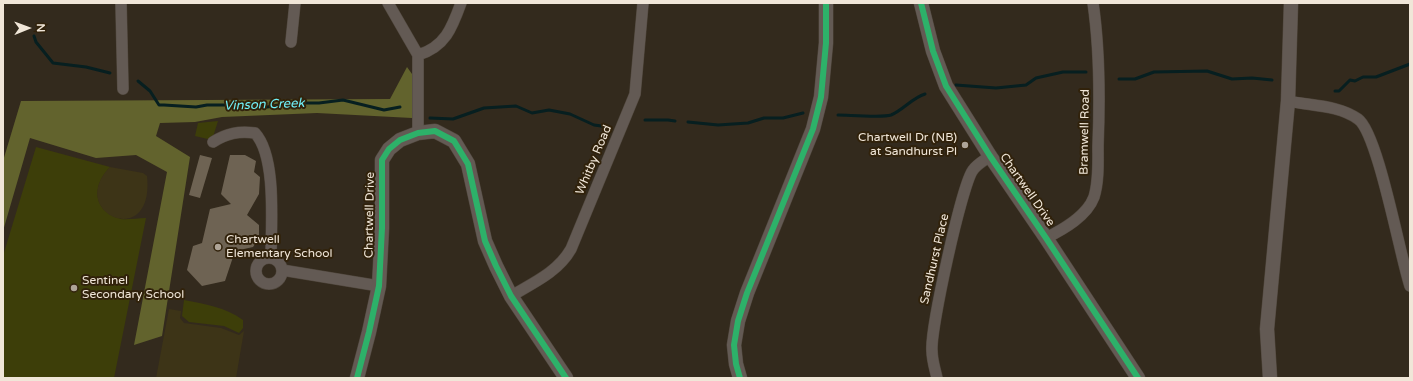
<!DOCTYPE html>
<html>
<head>
<meta charset="utf-8">
<style>
  body { margin:0 }
  #map { position:relative; width:1413px; height:381px; overflow:hidden; background:#332a1d; font-family:"Varela Round",sans-serif }
  canvas { display:block }
  .frame { position:absolute; inset:0; border:4px solid #f0e6d8; pointer-events:none }
  .north { position:absolute; left:8px; top:8px; width:40px; height:40px; -webkit-text-stroke:3px #31220b; paint-order:stroke; rotate:89deg; font-size:11px; font-weight:700; line-height:16px; text-align:center; color:#f0e6d8 }
  .north::after { content:''; display:block; margin:auto; width:14px; height:18px; background:#f0e6d8; clip-path:polygon(50% 0,100% 100%,50% 72%,0 100%) }
</style>
</head>
<body>
<div id="map">
<canvas width="1413" height="381"></canvas>
<div class="frame"></div>
<div class="north">N</div>
</div>
<script>
const c = document.querySelector('canvas').getContext('2d');
c.lineJoin = 'round';
function paint(path, color) {
  c.fillStyle = color;
  c.fill(path, 'evenodd');
}
function stroke(path, color, width, dash) {
  c.strokeStyle = color;
  c.lineWidth = width;
  c.lineCap = dash ? 'butt' : 'round';
  c.setLineDash(dash || []);
  c.stroke(path);
}
function drawText(font, color, halo, rows, align = 'center') {
  c.font = font + ' "Varela Round",sans-serif';
  c.lineWidth = 4;
  c.setLineDash([]);
  c.textBaseline = 'middle';
  c.strokeStyle = halo;
  c.fillStyle = color;
  for (const [text, x, y, turn = 0] of rows) {
    c.save();
    c.translate(x, y);
    c.rotate((+turn || 0) * Math.PI / 180);
    c.textAlign = isNaN(turn) ? turn : align;
    if (halo) c.strokeText(text, 0, 0);
    c.fillText(text, 0, 0);
    c.restore();
  }
}
const green = new Path2D(`
  M218 121 212 140 195 136 198 123Z
  M36 147 110 167C91 187 93 211 121 219 128 220 138 218 146 218L114 378H3V256Z
  M184 300C205 304 225 307 243 320V328L239 333 224 326 189 322 182 316Z`);
const forest = new Path2D(`
  M407 67 412 74V118L317 113 222 117 195 122 160 123 156 136 190 157 162 336 134 345 167 172 136 155 96 158 30 138 3 231V161L21 101 390 99Z`);
const sand = new Path2D(`
  M110 167 143 173 147 176C155 252 65 213 110 167Z
  M169 309 181 311 180 318 184 323 221 328 239 335 244 331 236 378H156Z`);
const stream = new Path2D(`
  M34 36 36 42 53 63 86 67 110 73
  M1119 79H1135L1154 72 1207 71 1232 79 1252 78 1272 80
  M138 81 150 91 159 105H164L196 107 207 105H234L267 107 291 103H319L343 100 384 110 400 107
  M956 85 996 88 1026 85 1036 78 1063 72H1086
  M1335 91H1339L1350 80 1355 81 1363 77H1376L1410 64
  M838 115C848 115 883 118 891 115 903 110 912 98 925 94
  M430 118 453 119 484 108 516 106 532 113 549 110 570 114 594 125 609 127
  M645 120H668L675 121
  M688 122 718 125 748 123 764 118H783L803 113`);
const building = new Path2D(`
  M200 155 212 158 200 198 189 195Z
  M230 155H245L256 161 254 172 260 177 259 194 247 215 259 225V238L253 247 235 251 225 281 202 286 187 270 193 246 202 243 210 209 231 204 221 194Z`);
const minor = new Path2D(`
  M121 3 123 89
  M388 3 418 55
  M291 42 295 3
  M418 55V133
  M418 55C445 47 452 28 461 3
  M1288 101C1312 106 1338 105 1358 119 1378 133 1400 256 1410 286
  M213 142C227 133 239 131 255 133 277 157 271 226 271 258
  M1046 238C1064 229 1087 216 1094 197 1099 181 1098 162 1098 146 1100 97 1100 51 1093 3
  M256 271a13 13 0 1 1 26 0a13 13 0 1 1-26 0Z
  M282 270 379 286
  M511 296C533 283 558 272 571 249L635 94 643 3
  M937 378C935 369 932 360 932 351 930 330 962 184 973 170 977 164 985 160 990 156`);
const tertiary = new Path2D(`
  M921 3 933 51 946 86 990 156 1046 238 1138 378
  M357 378 369 332 379 286 382 228V160L389 149 400 140 418 133 435 131 454 141 468 164 485 241 496 266 511 296 566 378
  M740 378 736 364 734 345 738 321 747 293 813 129 821 97 826 43V3
  M1270 378 1267 329 1288 101 1291 3`);
const cycleway = new Path2D(`
  M921 3 933 51 946 86 990 156 1046 238 1138 378
  M357 378 369 332 379 286 382 228V160L389 149 400 140 418 133 435 131 454 141 468 164 485 241 496 266 511 296 566 378
  M740 378 736 364 734 345 738 321 747 293 813 129 821 97 826 43V3`);
const markers = [
  [965,145,4,"#aea497"],
  [218,247,4,"#aea497"],
  [74,288,4,"#aea497"]
];
const streetNames = [
  ["Bramwell Road",1085,132,-89],
  ["Whitby Road",594,160,-67],
  ["Chartwell Drive",1027,190,55],
  ["Chartwell Drive",370,215,-89],
  ["Sandhurst Place",935,259,-77]
];
const poiNames = [
  ["Chartwell Dr (NB)",957,138,"right"],
  ["at Sandhurst Pl",957,152,"right"],
  ["Chartwell",226,240],
  ["Elementary School",226,254],
  ["Sentinel",82,281],
  ["Secondary School",82,295]
];
const waterNames = [
  ["Vinson Creek",264,105,-2]
];
paint(green, '#3d3e09');
paint(forest, '#62632d');
paint(sand, '#3d3417');
stroke(stream, '#071f20', 3);
paint(building, '#6e6353');
stroke(minor, '#50473d', 12);
stroke(tertiary, '#50473d', 15);
stroke(minor, '#635a54', 11);
stroke(tertiary, '#635a54', 14);
stroke(cycleway, '#2db169', 6);
for (const [x, y, r, color] of markers) {
  const dot = new Path2D();
  dot.arc(x, y, r, 0, 2 * Math.PI);
  c.fillStyle = color;
  c.fill(dot);
  stroke(dot, '#31220b', 1.5);
}
drawText('12px', '#f0e6d8', '#31220b', streetNames);
drawText('12px', '#f0e6d8', '#31220b', poiNames, 'left');
drawText('italic 13px', '#70f0f8', '#31220b', waterNames);
</script>
</body>
</html>
